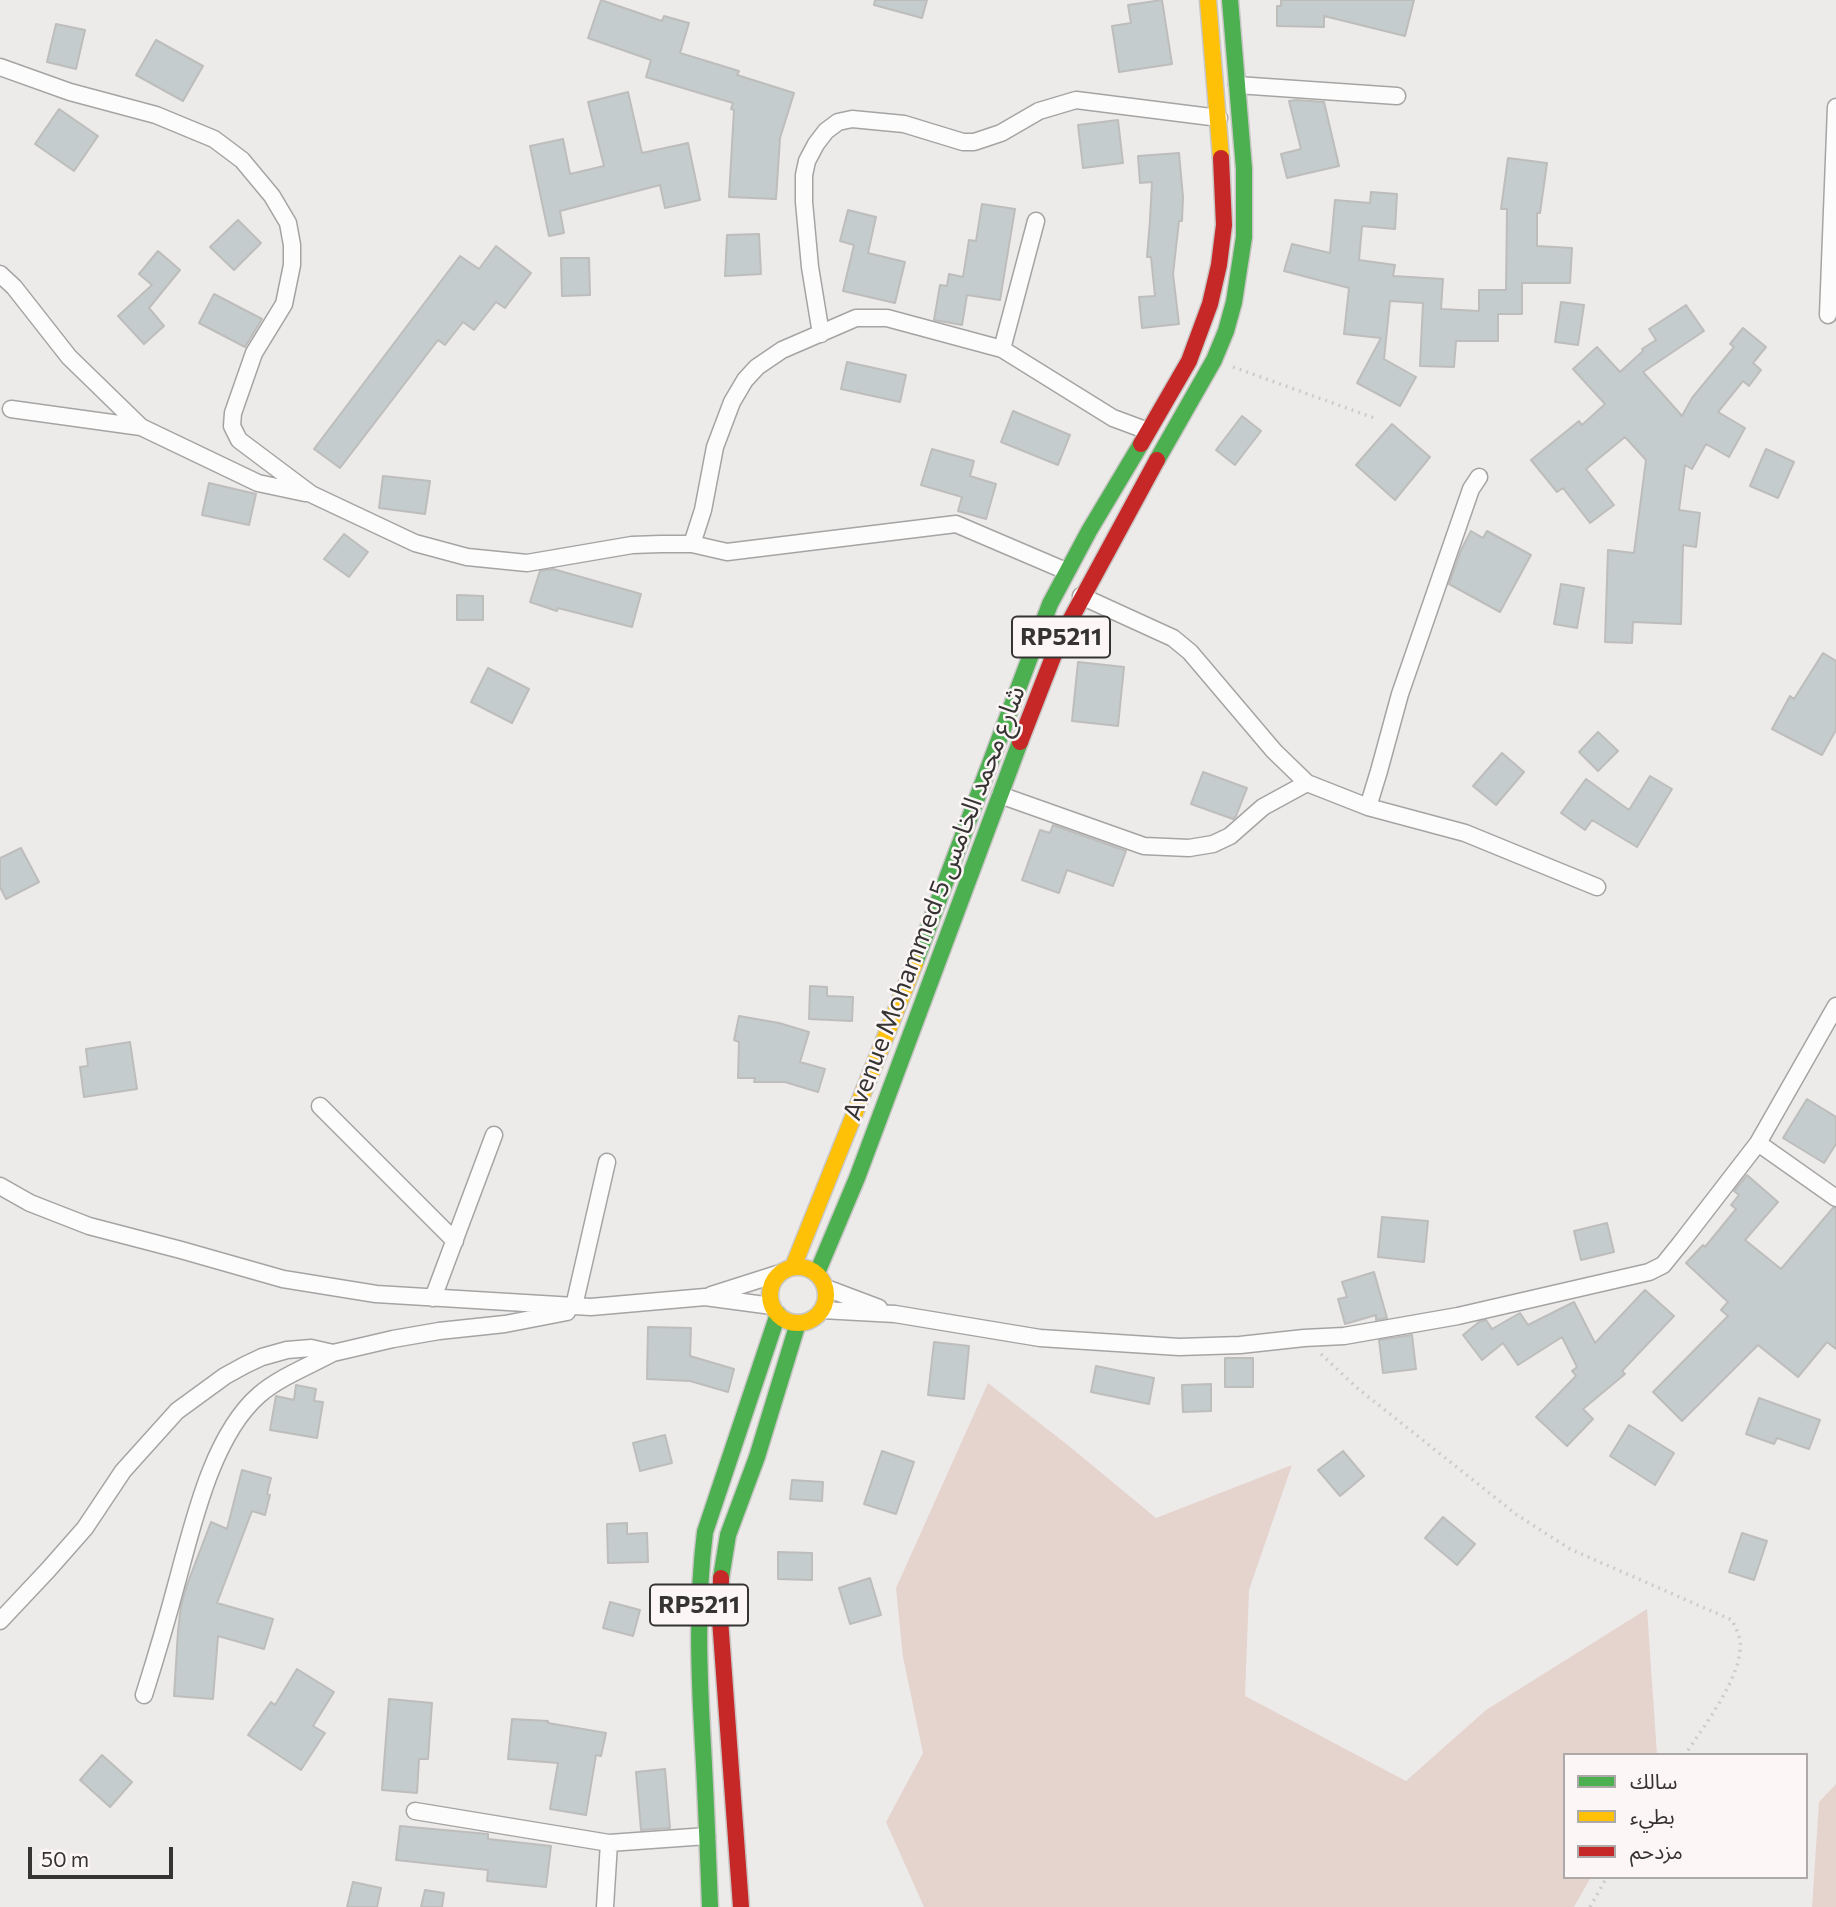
<!DOCTYPE html>
<html>
<head>
<meta charset="utf-8">
<style>
  body { margin:0 }
  #map { position:relative; width:1836px; height:1907px; overflow:hidden; background:#edebe9; font-family:Commissioner,"Noto Sans Arabic",sans-serif }
  canvas { display:block }
  .legend { position:absolute; left:1563px; top:1753px; width:245px; height:126px; box-sizing:border-box; background:#fcf7f6; border:2px solid #ada9a8; margin:0; padding:9px 12px; list-style:none; font-size:21px; color:#363433 }
  .legend li { display:flex; align-items:center; gap:14px; height:35px }
  .legend b { width:35px; border:2px solid #ada9a8 }
  .scale { position:absolute; left:28px; top:1847px; width:145px; height:32px; box-sizing:border-box; border:4px solid #363433; border-top:0; padding-left:9px; font-size:21px; line-height:24px; white-space:nowrap; color:#363433; -webkit-text-stroke:5px #fcf7f6; paint-order:stroke }
</style>
</head>
<body>
<div id="map">
<canvas width="1836" height="1907"></canvas>
<ul class="legend">
<li><b style="height:9px;background:#4caf50"></b>سالك</li>
<li><b style="height:9px;background:#ffc107"></b>بطيء</li>
<li><b style="height:9px;background:#c62828"></b>مزدحم</li>
</ul>
<div class="scale">50 m</div>
</div>
<script>
const c = document.querySelector('canvas').getContext('2d');
c.lineJoin = 'round';
function paint(path, color) {
  c.fillStyle = color;
  c.fill(path, 'evenodd');
}
function stroke(path, color, width, dash) {
  c.strokeStyle = color;
  c.lineWidth = width;
  c.lineCap = dash ? 'butt' : 'round';
  c.setLineDash(dash || []);
  c.stroke(path);
}
function drawText(font, color, halo, rows, align = 'center') {
  c.font = font + ' Commissioner,"Noto Sans Arabic",sans-serif';
  c.lineWidth = 5;
  c.setLineDash([]);
  c.textBaseline = 'middle';
  c.strokeStyle = halo;
  c.fillStyle = color;
  for (const [text, x, y, turn = 0] of rows) {
    c.save();
    c.translate(x, y);
    c.rotate((+turn || 0) * Math.PI / 180);
    c.textAlign = isNaN(turn) ? turn : align;
    if (halo) c.strokeText(text, 0, 0);
    c.fillText(text, 0, 0);
    c.restore();
  }
}
const green = new Path2D(`
  M988 1383 1069 1446 1156 1518 1292 1465 1249 1590 1245 1696 1406 1781 1486 1710 1647 1609 1657 1755H1565V1877H1591L1574 1907H924L886 1822 923 1753 903 1657 896 1588Z
  M1836 1784V1907H1812L1819 1802Z`);
const building = new Path2D(`
  M601 0 662 21 664 16 689 23 680 53 739 71 737 75 794 93 780 138 776 199 729 197 734 110 731 109 733 103 646 77 651 60 588 38Z
  M875 0H927L922 18 874 5Z
  M1162 0 1172 64 1119 72 1112 26 1131 23 1128 5Z
  M1281 0H1414L1405 36 1324 16V27L1277 26V6H1281Z
  M56 24 85 30 76 69 47 62Z
  M156 40 203 66 183 101 136 75Z
  M628 92 642 153 688 143 700 200 665 208 660 185 560 211 564 233 549 236 530 146 563 139 570 174 604 166 588 102Z
  M1296 100 1324 102 1339 166 1287 178 1281 154 1301 149 1289 101Z
  M59 109 98 136 74 171 35 144Z
  M1118 120 1123 163 1083 168 1078 125Z
  M1179 153 1183 197 1182 221H1179L1173 274 1179 324 1142 328 1139 297 1155 296 1151 257H1147L1150 220 1152 182 1140 183 1138 156Z
  M1508 158 1547 163 1540 213H1537V246L1572 248 1570 283H1522V314H1498V341H1456L1454 367 1420 366 1423 303 1390 301 1384 359 1416 377 1400 406 1357 383 1381 338 1344 334 1349 288 1284 271 1292 244 1330 253 1335 200 1370 203 1371 192 1397 194 1395 229 1362 226 1359 260 1395 265 1393 276 1443 279 1441 309 1479 311V290H1506L1507 209H1501Z
  M982 204 1015 209 1000 300 967 295 962 325 934 320 940 285 947 286 949 274 963 277 969 240 976 241Z
  M848 210 876 217 868 253 905 262 895 303 843 291 854 245 840 241Z
  M238 220 261 243 234 270 210 247Z
  M759 234 761 274 725 276 727 235Z
  M496 246 531 273 505 308 496 302 474 330 463 322 445 345 438 340 340 468 314 449 460 256 479 269Z
  M158 251 180 270 149 308 164 326 144 344 118 316 152 285 139 274Z
  M561 258H589L590 295 562 296Z
  M214 294 262 319 245 347 199 323Z
  M1561 302 1584 305 1578 345 1555 342Z
  M1686 305 1704 331 1643 372 1682 416 1692 398 1734 347 1730 344 1743 328 1766 347 1753 363 1761 370 1749 386 1743 381 1718 412 1745 428 1729 457 1706 444 1692 469 1685 465 1679 510 1700 513 1696 547 1683 545 1681 624 1633 622 1632 643 1605 642 1608 550 1634 553 1646 460 1625 437 1586 469 1614 505 1590 523 1563 488 1557 492 1531 460 1579 421 1582 425 1605 404 1573 369 1597 347 1620 372 1643 351 1642 349 1656 340 1649 329Z
  M847 362 906 375 900 402 841 389Z
  M1013 411 1070 435 1058 465 1001 442Z
  M1242 416 1261 431 1235 465 1216 450Z
  M1392 424 1430 457 1395 500 1356 465Z
  M932 449 974 461 970 476 996 484 986 519 958 511 962 497 921 485Z
  M1766 449 1794 462 1778 498 1750 486Z
  M383 476 430 481 425 514 379 508Z
  M209 483 256 494 249 525 202 515Z
  M1471 531 1483 538 1487 531 1531 555 1500 612 1449 584 1461 550Z
  M344 534 368 552 349 577 324 559Z
  M553 569 641 594 632 627 558 608 557 611 530 602 540 571Z
  M1561 584 1584 588 1577 628 1554 624Z
  M457 595 483 596V620H457Z
  M1823 653 1836 661V730L1822 755 1772 729 1790 696 1794 699Z
  M1078 662 1124 667 1118 726 1072 721Z
  M488 668 529 689 512 723 471 702Z
  M1598 732 1618 751 1598 771 1579 752Z
  M1502 753 1524 772 1496 805 1473 786Z
  M1203 772 1247 788 1236 816 1233 819 1191 804Z
  M1650 776 1672 789 1637 847 1592 820 1585 830 1561 813 1586 779 1629 810Z
  M1053 825 1126 851 1113 886 1067 870 1059 893 1022 880 1040 830 1050 833Z
  M21 848 39 882 6 899 0 887V858Z
  M810 986 827 987V996L853 997 852 1021 809 1019Z
  M739 1016 779 1023 809 1032 800 1062 825 1069 818 1092 785 1082H754L755 1078H738L739 1042 734 1040Z
  M130 1042 137 1089 84 1097 80 1067 88 1066 86 1049Z
  M1807 1099 1836 1117V1144L1824 1163 1783 1138Z
  M1747 1175 1778 1202 1745 1240 1781 1269 1833 1208H1836V1349L1827 1342 1798 1377 1758 1345 1682 1421 1653 1392 1728 1316 1721 1310 1728 1302 1686 1263 1703 1245 1705 1247 1736 1209 1731 1205 1739 1195 1734 1191Z
  M1382 1217 1428 1221 1424 1262 1378 1257Z
  M1607 1223 1614 1252 1581 1260 1574 1231Z
  M1374 1272 1387 1318 1376 1320V1315L1345 1324 1338 1299 1347 1297 1342 1282Z
  M1645 1290 1674 1316 1622 1371 1625 1374 1583 1409 1593 1419 1567 1446 1536 1417 1576 1376 1572 1371 1577 1367 1562 1337 1518 1365 1503 1343 1482 1360 1463 1335 1479 1322 1486 1320 1492 1329 1520 1313 1528 1325 1574 1302 1595 1343Z
  M648 1327 691 1328 690 1356 734 1369 728 1392 690 1381 647 1379Z
  M1412 1335 1416 1369 1383 1373 1379 1340Z
  M934 1342 969 1346 964 1399 928 1395Z
  M1225 1358H1253V1387H1225Z
  M1096 1366 1154 1378 1149 1404 1091 1392Z
  M1211 1384V1411L1183 1412 1182 1385Z
  M296 1385 316 1389 314 1401 323 1402 317 1438 270 1430 276 1396 294 1400Z
  M1759 1398 1820 1420 1809 1449 1777 1438 1774 1444 1746 1434Z
  M1629 1425 1674 1453 1655 1485 1610 1456Z
  M665 1435 672 1463 640 1471 633 1443Z
  M882 1451 914 1462 896 1514 864 1504Z
  M1343 1451 1364 1476 1340 1496 1318 1470Z
  M242 1470 271 1478 267 1494 270 1495 265 1515 252 1511 217 1603 273 1619 264 1649 218 1636 213 1699 174 1696 178 1631 181 1606 187 1585 211 1522 227 1529Z
  M792 1480 823 1482 822 1501 790 1499Z
  M1443 1517 1475 1544 1457 1565 1425 1538Z
  M627 1523V1534L647 1533 648 1562 608 1563 607 1524Z
  M1742 1533 1767 1541 1754 1580 1729 1572Z
  M778 1552 812 1553V1580L778 1579Z
  M870 1578 881 1615 850 1624 839 1588Z
  M610 1602 640 1610 633 1636 603 1628Z
  M297 1669 334 1692 313 1726 325 1733 301 1770 248 1735 271 1702 275 1705Z
  M389 1699 432 1703 428 1759H419L417 1793 382 1790Z
  M512 1719 548 1721V1723L606 1733 601 1756 596 1755 586 1815 550 1809 558 1763 508 1759Z
  M102 1755 132 1782 110 1807 80 1780Z
  M665 1769 670 1828 641 1830 636 1772Z
  M400 1826 488 1834V1839L551 1846 546 1887 487 1881 488 1870 396 1860Z
  M353 1882 381 1888 377 1907H347Z
  M425 1890 444 1893 442 1907H421Z`);
const path = new Path2D(`
  M1233 367 1377 419
  M1321 1354 1356 1387 1517 1515 1570 1549 1732 1620C1735 1627 1739 1633 1740 1641 1744 1675 1703 1727 1685 1755
  M1590 1907 1607 1877`);
const street = new Path2D(`
  M0 67 70 92 156 115 214 139 242 160 272 196 288 223 292 245V265L284 304 254 353 233 413 232 426 239 440 311 494 415 543 467 557 527 563 632 545 661 544H692L727 552 956 524 1066 571
  M1237 85 1397 96
  M1036 221 1002 349 1113 418 1148 431
  M0 274 14 287 69 357 141 427
  M1828 315 1836 107
  M821 334 810 267 804 202V175L807 161 816 144 826 131 838 122 852 119 904 124 963 142H974L1001 133 1039 111 1076 100 1219 118
  M11 409 141 427 258 483 305 493
  M692 544 703 510 715 447 732 402 745 380 757 367 782 350 856 318H887L1002 349
  M1081 596 1173 638 1190 652 1274 751 1307 783 1368 807 1379 771 1400 694 1471 489 1479 477
  M1000 795 1144 846 1189 848 1213 844 1230 836 1263 807 1307 783
  M1368 807 1465 833 1597 887
  M320 1106 455 1241
  M1758 1143 1836 1198
  M0 1186 30 1203 89 1226 181 1250 283 1279 376 1294 591 1307 705 1297 772 1306
  M826 1288 879 1308
  M711 1295 780 1273
  M433 1298 494 1135
  M574 1306 607 1162
  M822 1310 895 1314 1040 1338 1179 1347 1240 1345 1304 1338 1344 1336 1458 1316 1649 1272 1663 1265 1680 1244 1758 1143 1836 1006
  M0 1621 48 1570 85 1528 123 1471 177 1411 225 1376 245 1365 262 1357 287 1350 311 1348 333 1353 393 1339 439 1331 505 1324 567 1312
  M144 1695C156 1657 167 1620 177 1582 193 1524 212 1436 259 1395 280 1377 309 1366 333 1353
  M415 1811 609 1843 707 1836
  M605 1907 609 1843`);
const fast = new Path2D(`
  M1157 460 1214 360 1226 331 1234 302 1244 237V169L1230 0
  M915 963 1050 604 1089 531 1141 444
  M817 1273 857 1178 1020 742
  M721 1578 728 1535 757 1457 798 1323
  M710 1907C708 1853 706 1800 703 1746 699 1675 696 1603 705 1532L778 1314`);
const slow = new Path2D(`
  M1208 0 1221 158
  M793 1267 915 963
  M770 1295a28 28 0 1 1 56 0a28 28 0 1 1-56 0Z`);
const jam = new Path2D(`
  M1141 444 1189 361 1210 304 1219 265 1224 225 1221 158
  M1020 742 1060 639 1157 460
  M721 1578 720 1619 741 1907`);
const shields = [
  [1061,637,98],
  [699,1605,98]
];
const shieldNames = [
  ["RP5211",1061,637],
  ["RP5211",699,1605]
];
const streetNames = [
  ["Avenue Mohammed 5 شارع محمد الخامس",934,903,-69]
];
paint(green, '#e5d3ce');
paint(building, '#c5cccd');
stroke(building, '#bdbdbc', 2);
stroke(street, '#a6a4a3', 19);
stroke(fast, '#c9c7c6', 19);
stroke(slow, '#c9c7c6', 19);
stroke(jam, '#c9c7c6', 19);
stroke(path, '#cdcccc', 3.5, [2, 5]);
stroke(street, '#fcfcfc', 16);
stroke(fast, '#4caf50', 16);
stroke(slow, '#ffc107', 16);
stroke(jam, '#c62828', 16);
for (const [x, y, w] of shields) {
  const box = new Path2D();
  box.roundRect(x - w / 2, y - 20.5, w, 41, 5);
  c.fillStyle = '#fcf7f6';
  c.fill(box);
  stroke(box, '#363433', 2);
}
drawText('bold 24px', '#363433', null, shieldNames);
drawText('26px', '#363433', '#fcf7f6', streetNames);
</script>
</body>
</html>
